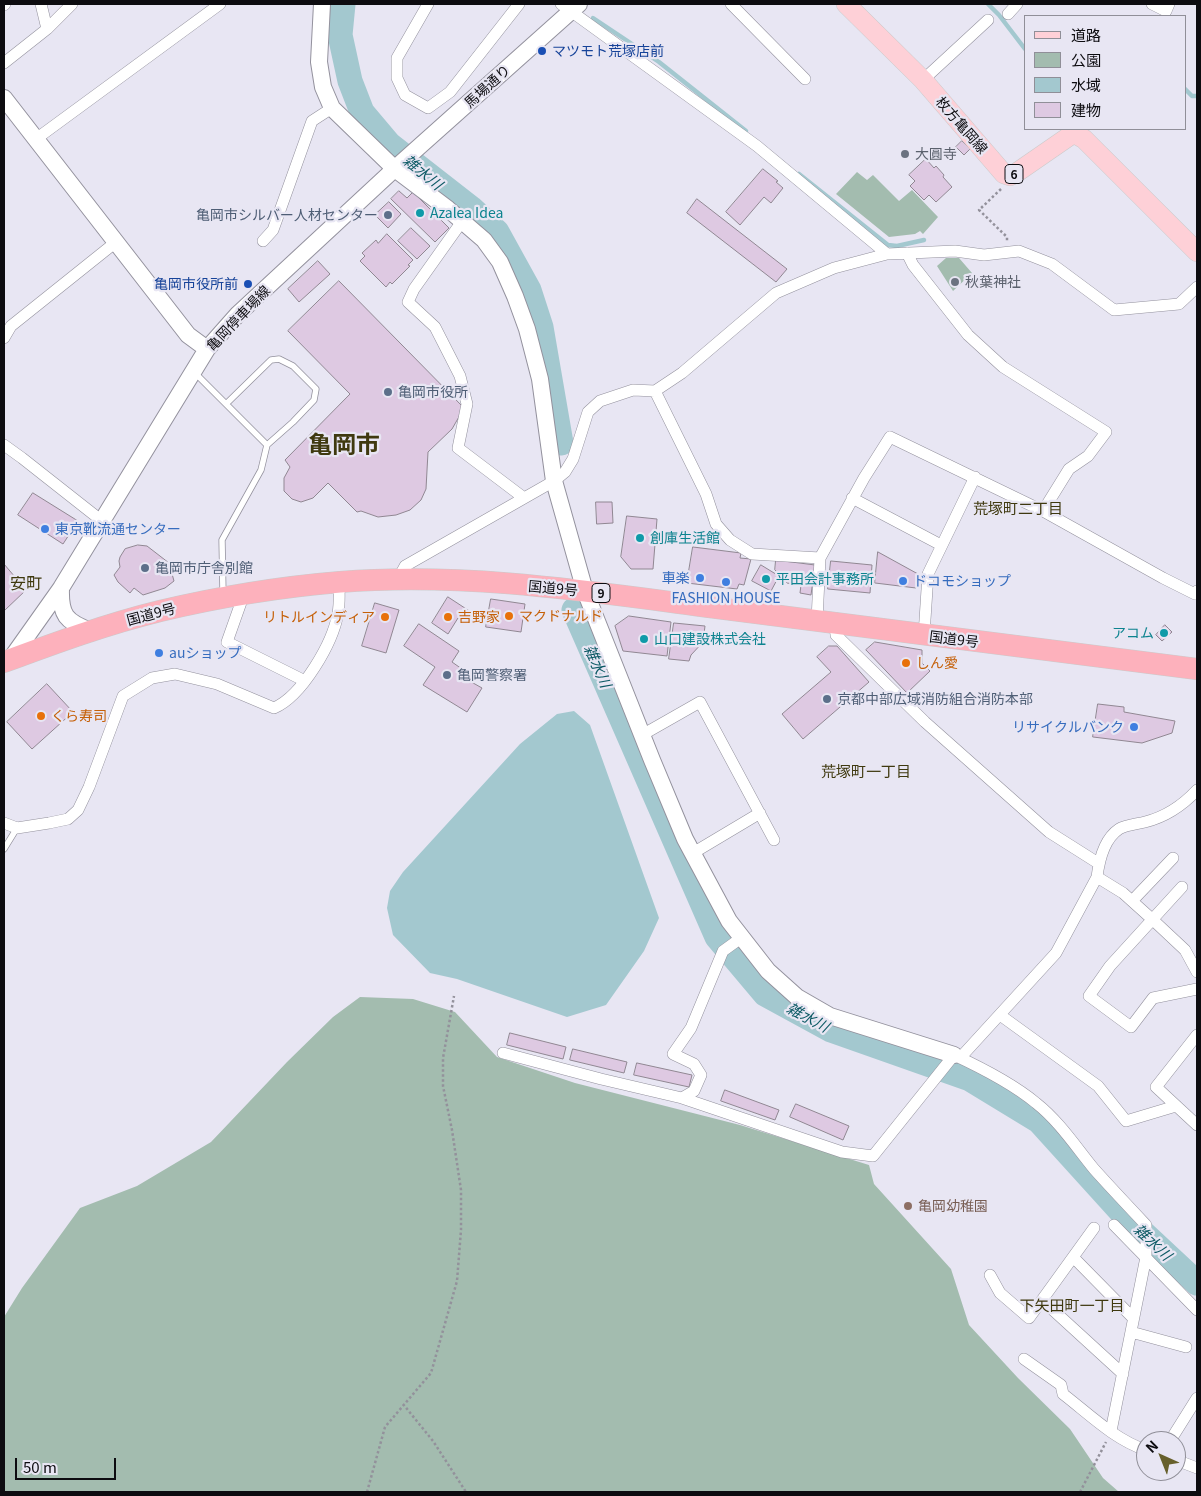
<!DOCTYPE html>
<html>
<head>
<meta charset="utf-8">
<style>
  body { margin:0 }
  #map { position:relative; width:1201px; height:1496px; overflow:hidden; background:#e8e6f3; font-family:Georgia,"Noto Sans JP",serif }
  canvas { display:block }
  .frame { position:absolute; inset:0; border:5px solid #0d0c10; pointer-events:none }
  .legend { position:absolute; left:1024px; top:15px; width:162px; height:115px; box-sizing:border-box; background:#e8e6f3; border:1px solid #908f98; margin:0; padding:6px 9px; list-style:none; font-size:15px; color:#0d0c10 }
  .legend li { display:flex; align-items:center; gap:10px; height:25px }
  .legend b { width:25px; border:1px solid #908f98 }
  .north { position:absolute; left:1136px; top:1431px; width:50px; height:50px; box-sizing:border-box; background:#e8e6f3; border:1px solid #908f98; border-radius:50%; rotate:316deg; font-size:14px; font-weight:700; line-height:20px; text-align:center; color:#0d0c10 }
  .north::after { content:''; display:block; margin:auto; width:18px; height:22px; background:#67602c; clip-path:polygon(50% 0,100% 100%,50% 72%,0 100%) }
  .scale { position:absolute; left:15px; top:1458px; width:101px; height:22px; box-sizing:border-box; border:2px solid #0d0c10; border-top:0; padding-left:6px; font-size:15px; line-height:18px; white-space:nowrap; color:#0d0c10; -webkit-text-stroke:4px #e8e6f3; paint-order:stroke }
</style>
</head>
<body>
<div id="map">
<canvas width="1201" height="1496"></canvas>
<div class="frame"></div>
<ul class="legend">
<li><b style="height:6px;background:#fed0d7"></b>道路</li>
<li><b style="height:14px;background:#a3bcaf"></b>公園</li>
<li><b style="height:14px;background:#a3c8cf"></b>水域</li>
<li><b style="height:14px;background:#dec9e2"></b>建物</li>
</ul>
<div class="north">N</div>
<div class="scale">50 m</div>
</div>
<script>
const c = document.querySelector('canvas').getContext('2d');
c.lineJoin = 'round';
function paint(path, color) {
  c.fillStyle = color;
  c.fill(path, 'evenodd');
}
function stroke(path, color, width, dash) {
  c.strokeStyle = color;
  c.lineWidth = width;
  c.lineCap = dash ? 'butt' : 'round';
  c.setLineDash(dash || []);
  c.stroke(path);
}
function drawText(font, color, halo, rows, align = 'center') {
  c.font = font + ' Georgia,"Noto Sans JP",serif';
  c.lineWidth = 4.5;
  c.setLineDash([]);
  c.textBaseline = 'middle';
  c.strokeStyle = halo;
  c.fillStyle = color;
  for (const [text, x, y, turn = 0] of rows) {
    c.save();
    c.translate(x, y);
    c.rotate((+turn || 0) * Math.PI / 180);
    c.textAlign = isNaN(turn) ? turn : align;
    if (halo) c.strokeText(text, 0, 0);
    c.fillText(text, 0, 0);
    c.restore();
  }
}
const green = new Path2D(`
  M857 172 867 180 873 175 899 201 912 190 938 217 923 234 920 231 915 234 889 237 836 194Z
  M946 258H959L972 273 953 291 937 266Z
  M360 997 413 999 455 1012 497 1057 575 1083 740 1125 869 1165 874 1184 951 1269 969 1325 1018 1378 1070 1429 1103 1478 1119 1492H4V1317L22 1288 80 1208 137 1186 211 1142 287 1062 333 1017Z`);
const water = new Path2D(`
  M574 711 590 725 659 918 644 951 606 1005 567 1017 457 979 430 973 393 935 387 908 390 891 403 872 520 744 557 714Z`);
const stream = new Path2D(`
  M988 4 999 15 1025 49
  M593 18 659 62 746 131
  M1185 89 1192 96H1197
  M799 174 888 245 897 246 924 240`);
const river = new Path2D(`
  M343 4 340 35 350 81 362 112 389 144 471 208 497 232 529 290 541 327 561 443
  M574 610 717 937 765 994 831 1030 970 1079 1039 1121 1126 1217 1197 1283`);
const building = new Path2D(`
  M962 141 970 149 964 155 956 147Z
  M926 159 934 168 936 166 944 175 943 177 952 187 936 202 929 195 924 200 910 186 915 181 909 175Z
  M763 169 778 181 776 182 783 188 771 203 764 197 740 225 726 212Z
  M399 191 407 198 413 192 449 228 435 242 391 199Z
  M697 199 787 269 776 282 687 213Z
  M389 202 401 214 388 228 375 215Z
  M411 228 430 246 417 259 398 241Z
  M387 234 413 260 408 265 410 266 392 284 390 282 386 287 360 261 365 256 362 253 376 240 378 243Z
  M318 261 330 274 299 302 288 289Z
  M339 281 464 408 452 429 428 452 426 489 421 500 410 510 396 515 378 517 361 511 357 512 328 483 313 498 301 502 292 499 284 491V478L290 467 285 460 350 394 288 331Z
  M33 493 78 521 63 544 18 515Z
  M596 502H612L613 523 597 524Z
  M627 516 657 519 653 569H631L621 557Z
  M138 545 147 546 169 563 174 581 165 588 143 595 134 588 130 593 118 582 114 575 120 567 119 561 120 557 125 549Z
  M693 547 741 553 740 558 751 559 744 585 739 584 737 589 687 583Z
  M878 552 918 574 916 588 875 583Z
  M776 560 815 565 811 595 800 593 801 585 787 583 775 570Z
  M831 561 872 565 870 593 828 589Z
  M4 564 26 590 4 611Z
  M761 565 779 576 771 591 752 581Z
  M448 597 474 614 468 624 458 618 448 634 432 623Z
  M491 599 525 604 521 632 486 627Z
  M375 603 399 610 386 653 362 646Z
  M629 616 671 622 667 656 623 651 615 626Z
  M674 623 705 626 703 642 691 655 689 661 669 659Z
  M419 624 459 651 452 662 469 674 466 679 482 688 467 712 423 685 435 667 404 646Z
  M1165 625 1172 632 1162 641 1156 635Z
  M875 642 922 650V663L930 671 907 693 866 650Z
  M829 646H837L869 682 803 739 782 714 831 672 817 657Z
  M47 684 73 712 32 749 7 722Z
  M1098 704 1124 707V712L1175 721 1172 733 1142 743 1093 737Z
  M510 1033 566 1047 563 1059 507 1045Z
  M573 1049 627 1062 624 1073 570 1060Z
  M637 1063 692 1075 689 1087 634 1075Z
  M725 1090 779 1110 775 1120 721 1101Z
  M796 1104 849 1126 843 1140 790 1117Z`);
const path = new Path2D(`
  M1001 189 979 210 1007 237V241
  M403 1404 433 1441 466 1492
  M367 1492 385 1427 431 1373 457 1281 461 1230V1190L452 1130 443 1086V1058L454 996
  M1080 1492 1106 1442`);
const lane = new Path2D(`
  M194 372 267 445
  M223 593 222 540 261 470 267 445 293 422 314 400 316 389 293 366 279 359 271 360 226 404
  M4 849 17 828`);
const street = new Path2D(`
  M41 4 47 29
  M428 4 397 58V78L405 95 428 108 450 92 519 4
  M561 4 757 146 887 254
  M731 4 805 79
  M1152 4 1166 11 1169 4
  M4 5 5 4
  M1008 14 1017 4
  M4 63 47 29 72 4
  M923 80 988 20
  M36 139 220 4
  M463 220 414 289 408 302 435 327 460 376 467 404 458 448 524 498
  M263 241 273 230 312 121 332 108
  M907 253 913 265 968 335 1003 367 1106 432 1088 456 1069 469 1043 511
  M4 338 11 326 116 242
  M655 391 706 494 716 524 730 540 752 554 820 558
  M4 445 22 458 102 521
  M852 498 941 545
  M398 579 405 566 554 481 565 472 573 459 588 412 600 401 633 390 655 391 682 373 776 293 834 268 887 254 955 251 984 255 1019 251 1052 264 1114 310 1179 304 1197 287
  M244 594 227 642 305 681
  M817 620 820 558 864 478 890 437 1043 511 1163 578 1195 594 1197 591
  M835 623 836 635 925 722 1049 832 1098 863
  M924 635 928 574 975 477
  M642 735 700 702 774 840
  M4 823 17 828 49 823 68 819 78 810 89 787 123 696 152 678 175 674 217 684 274 708C302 696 333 643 338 613 340 603 339 592 339 582
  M693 853 760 813
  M1097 877 1123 893 1153 920 1185 950 1197 972
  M1182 887 1110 966 1089 996 1131 1027 1153 998 1197 989
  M1132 901 1173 858
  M1000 1015 1098 1086 1126 1121 1176 1106
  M1197 1035 1156 1087 1197 1125
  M503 1053 601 1079 682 1098 842 1152 873 1156 954 1055C982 1068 1012 1083 1036 1103 1059 1121 1076 1147 1094 1169 1111 1188 1129 1207 1146 1225V1257L1111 1431
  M960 1058 1056 953 1097 877C1099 861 1104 839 1119 829 1125 825 1137 824 1145 822 1165 817 1183 805 1197 790
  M682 1098 694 1091 701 1075 694 1064 673 1054 691 1028 723 951 741 938
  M1114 1225 1197 1310
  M1073 1257 1133 1318
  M990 1275 1000 1293 1029 1318 1094 1228
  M1042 1300 1123 1374
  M1131 1332 1186 1347
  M1024 1359 1061 1385 1063 1394C1089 1414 1115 1440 1146 1450
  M1170 1441 1197 1398
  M1176 1460 1197 1468`);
const secondary = new Path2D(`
  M322 4 319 62 323 87 332 108 395 169 448 209 484 240 500 262 515 296 527 329 540 379 554 481 585 591 652 760 685 839 729 921 768 971 797 997 830 1016 954 1055
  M4 98 188 335 207 349
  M61 588C60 615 66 622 91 631
  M10 660 61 588 207 349 238 314 402 162 579 4`);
const primary = new Path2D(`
  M846 4 923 80 1004 174 1010 176 1016 173 1071 135H1077L1084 139 1197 252`);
const highway = new Path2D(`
  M4 662C55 643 107 624 160 611 219 597 279 587 340 582 463 572 587 591 709 607 872 627 1034 649 1197 669`);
const markers = [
  [542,51,5,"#1a4fb4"],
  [905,154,5,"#6b7280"],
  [420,213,5,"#0f9aa8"],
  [388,215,5,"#5c6f8a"],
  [955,282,5,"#6b7280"],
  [248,284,5,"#1a4fb4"],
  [388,392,5,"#5c6f8a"],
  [45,529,5,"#3f7fe0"],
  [640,538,5,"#0f9aa8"],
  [145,568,5,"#5c6f8a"],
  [700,578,5,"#3f7fe0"],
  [766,579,5,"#0f9aa8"],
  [903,581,5,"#3f7fe0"],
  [726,582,5,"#3f7fe0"],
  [509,616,5,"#e8710a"],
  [385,617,5,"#e8710a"],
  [448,617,5,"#e8710a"],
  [1164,633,5,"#0f9aa8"],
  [644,639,5,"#0f9aa8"],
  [159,653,5,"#3f7fe0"],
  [906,663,5,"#e8710a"],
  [447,675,5,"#5c6f8a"],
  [827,699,5,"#5c6f8a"],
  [41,716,5,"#e8710a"],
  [1134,727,5,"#3f7fe0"],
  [908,1206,5,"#8d6e63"]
];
const shields = [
  [1014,174,18],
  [601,593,18]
];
const shieldNames = [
  ["6",1014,174],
  ["9",601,593]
];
const transitNames = [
  ["マツモト荒塚店前",552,51],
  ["亀岡市役所前",238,284,"right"]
];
const streetNames = [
  ["馬場通り",487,86,-42],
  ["枚方亀岡線",962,125,49],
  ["亀岡停車場線",238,318,-46],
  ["国道9号",553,588,5],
  ["国道9号",151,614,-15],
  ["国道9号",954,639,7]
];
const worshipNames = [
  ["大圓寺",915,154],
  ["秋葉神社",965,282]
];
const cultureNames = [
  ["Azalea Idea",430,213],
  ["創庫生活館",650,538],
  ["平田会計事務所",776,579],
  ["アコム",1154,633,"right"],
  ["山口建設株式会社",654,639]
];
const serviceNames = [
  ["亀岡市シルバー人材センター",378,215,"right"],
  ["亀岡市役所",398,392],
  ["亀岡市庁舎別館",155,568],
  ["亀岡警察署",457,675],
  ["京都中部広域消防組合消防本部",837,699]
];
const shopNames = [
  ["東京靴流通センター",55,529],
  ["車楽",690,578,"right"],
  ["ドコモショップ",913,581],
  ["FASHION HOUSE",726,598,"center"],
  ["auショップ",169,653],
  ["リサイクルバンク",1124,727,"right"]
];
const foodNames = [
  ["マクドナルド",519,616],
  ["リトルインディア",375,617,"right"],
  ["吉野家",458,617],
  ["しん愛",916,663],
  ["くら寿司",51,716]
];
const educationNames = [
  ["亀岡幼稚園",918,1206]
];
const waterNames = [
  ["雑水川",423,172,39],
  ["雑水川",598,666,66],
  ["雑水川",808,1017,28],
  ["雑水川",1153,1242,43]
];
const neighbourhoodNames = [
  ["荒塚町二丁目",1018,508],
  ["荒塚町一丁目",866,771],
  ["下矢田町一丁目",1072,1305]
];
const quarterNames = [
  ["安町",26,583]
];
const townNames = [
  ["亀岡市",344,444]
];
paint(green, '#a3bcaf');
paint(water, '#a3c8cf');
stroke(stream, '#a3c8cf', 4.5);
stroke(river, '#a3c8cf', 25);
paint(building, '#dec9e2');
stroke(building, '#908792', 1);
stroke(lane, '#93919d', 7);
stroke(street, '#93919d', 12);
stroke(secondary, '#93919d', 18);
stroke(primary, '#cacaca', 20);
stroke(highway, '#cacaca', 22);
stroke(path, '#93919b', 2.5, [2.5, 2.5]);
stroke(lane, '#fff', 5.5);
stroke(street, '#fff', 11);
stroke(secondary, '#fff', 16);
stroke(primary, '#fed0d7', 19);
stroke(highway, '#fdb1bc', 21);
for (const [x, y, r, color] of markers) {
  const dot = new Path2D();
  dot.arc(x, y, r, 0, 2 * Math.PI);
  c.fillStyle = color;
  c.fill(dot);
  stroke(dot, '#e8e6f3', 2);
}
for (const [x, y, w] of shields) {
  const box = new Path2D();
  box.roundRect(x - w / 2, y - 9.5, w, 19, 4);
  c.fillStyle = '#e8e6f3';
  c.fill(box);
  stroke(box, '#0d0c10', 1);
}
drawText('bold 12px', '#0d0c10', null, shieldNames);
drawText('14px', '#164399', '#e8e6f3', transitNames, 'left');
drawText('14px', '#0d0c10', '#e8e6f3', streetNames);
drawText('14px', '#5b616d', '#e8e6f3', worshipNames, 'left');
drawText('14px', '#0d838f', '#e8e6f3', cultureNames, 'left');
drawText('14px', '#4e5e75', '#e8e6f3', serviceNames, 'left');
drawText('14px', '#366cbe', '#e8e6f3', shopNames, 'left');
drawText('14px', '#c56008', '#e8e6f3', foodNames, 'left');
drawText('14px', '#785e54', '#e8e6f3', educationNames, 'left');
drawText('italic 15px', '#0d5a65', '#e8e6f3', waterNames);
drawText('15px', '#3f390f', '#e8e6f3', neighbourhoodNames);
drawText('16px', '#3f390f', '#e8e6f3', quarterNames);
drawText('bold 24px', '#3f390f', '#e8e6f3', townNames);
</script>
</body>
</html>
